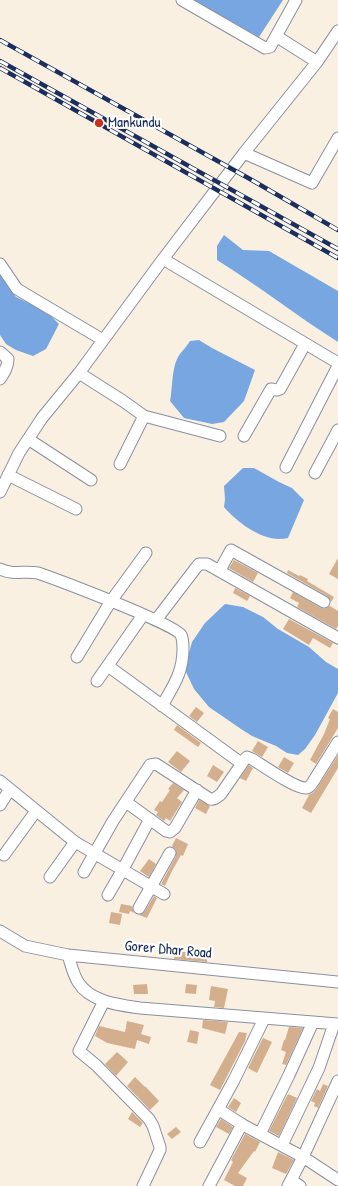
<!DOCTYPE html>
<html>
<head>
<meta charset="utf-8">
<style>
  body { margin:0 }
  canvas { display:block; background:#f9f0e2 }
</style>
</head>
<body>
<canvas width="338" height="1186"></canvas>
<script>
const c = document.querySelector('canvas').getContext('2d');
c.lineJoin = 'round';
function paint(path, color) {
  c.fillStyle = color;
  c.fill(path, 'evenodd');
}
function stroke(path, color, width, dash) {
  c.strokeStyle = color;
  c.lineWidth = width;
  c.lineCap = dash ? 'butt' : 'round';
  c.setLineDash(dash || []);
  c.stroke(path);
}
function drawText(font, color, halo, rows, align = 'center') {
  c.font = font + ' "Patrick Hand",sans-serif';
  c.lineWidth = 4;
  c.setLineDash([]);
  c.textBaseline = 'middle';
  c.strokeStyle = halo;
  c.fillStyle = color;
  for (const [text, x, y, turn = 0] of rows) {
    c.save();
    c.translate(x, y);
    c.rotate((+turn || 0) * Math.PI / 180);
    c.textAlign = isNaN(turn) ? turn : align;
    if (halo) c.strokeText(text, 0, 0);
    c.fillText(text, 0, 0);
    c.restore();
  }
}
const water = new Path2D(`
  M193 0H283L259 37Z
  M224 235 243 250 269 251 338 291V342C297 316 259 286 217 260V246Z
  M0 274 16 297 47 312 59 324 46 349 33 356 16 350 6 344 0 335Z
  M199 340 212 348 255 370 244 401 224 422 212 424 184 418 170 401C173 387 171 366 180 354 183 350 187 346 190 341Z
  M243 468H254L279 482 292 488 304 500 288 538C265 544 238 523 224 507L225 499 224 486Z
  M225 604 243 607 263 617 278 629 309 647 326 662 338 669V693L315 735 305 749 298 755 287 753 276 746 252 736 241 729 209 707 194 689 186 672V664L192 642 205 623Z`);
const building = new Path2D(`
  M338 558V579L329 574Z
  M234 560 258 573 253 582 229 568Z
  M288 570 299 576 300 575 308 579 307 581 334 597 331 602 327 596 287 573Z
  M235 588 250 596 247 601 233 593Z
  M293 592 321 608 324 609 330 606 338 611V626L336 629 297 607 299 603 290 598Z
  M289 619 333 643 330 648 313 638 309 645 283 629Z
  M196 707 204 713 197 722 189 716Z
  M333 709 338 712V728L316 764 310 760 324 734 330 719 328 718Z
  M177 725 201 743 198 747 174 730Z
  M258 741 268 747 262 757 252 751Z
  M177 751 190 761 181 772 168 762Z
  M338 755V768L311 813 302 808 309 795H308L313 793 317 788Z
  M284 757 294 763 288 773 278 767Z
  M213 765 224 772 217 782 207 776Z
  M249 765 253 768 246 781 240 778Z
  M173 783 184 790 177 798 182 802 170 821 166 818 164 821 156 815 158 812 154 810 160 801 162 802 170 790 168 789Z
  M199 800 210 806 206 814 195 808Z
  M176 838 188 844 183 856 181 855 172 871 165 886 161 884 176 856V850L172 846Z
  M149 859 156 864 149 877 140 871Z
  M154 896 157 898 147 918 139 915 145 911Z
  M121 904 132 906 134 913 130 911 129 914 119 912Z
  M111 912 122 914 120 925 109 923Z
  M175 950 194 954 195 950 208 953 207 962 174 959Z
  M147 984 148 994H134L133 985Z
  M186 984 197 985 196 994 185 993Z
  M211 986 228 989 224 1008 214 1007 215 1001 209 1000Z
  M203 1020 228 1022 225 1034 202 1028Z
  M127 1021 144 1025 141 1034 151 1037 149 1044 137 1040 135 1049 107 1043 95 1036 99 1026 125 1032Z
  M289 1027 303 1028 286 1065 282 1064 286 1052 281 1050 284 1040H285Z
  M190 1030 199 1032 197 1044 187 1042Z
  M239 1032 247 1033 245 1041 220 1090 210 1085Z
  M263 1038 272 1042 257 1073 248 1068Z
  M117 1052 128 1062 116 1076 105 1064Z
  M135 1077 145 1087V1086L159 1101 150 1110 127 1086Z
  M323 1084 328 1086 318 1108 314 1106 315 1103 311 1101 317 1089 320 1091Z
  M288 1094 297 1098 279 1136 269 1131Z
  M234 1098 241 1103 236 1112 228 1107Z
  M132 1112 143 1123 140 1127 128 1119Z
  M221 1119 233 1127 229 1134 216 1127Z
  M176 1127 181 1132 172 1139 167 1134Z
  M245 1134 260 1142 255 1152 254 1151 238 1173 247 1178 243 1186H235L224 1180 233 1162 231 1160Z
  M278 1152 294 1160 286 1174 272 1168Z`);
const minor = new Path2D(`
  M182 0 265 48 270 47 296 0
  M276 36 317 62
  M244 153 312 183 338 138
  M163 259 338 363
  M0 264 17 289 103 340
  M0 352 8 359C8 367 4 373 0 379
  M79 373 123 401 144 416 220 436
  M244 436 271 389 277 390 280 389 305 344
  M28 439 91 480
  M120 464 144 416
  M286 467 338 366
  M315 473 338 430
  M8 475 76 509
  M0 492 19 453 42 418 79 373 163 259 244 153 317 62 338 31
  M0 569C17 576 22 570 38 573 58 580 175 624 181 635 183 639 183 644 183 649 183 673 173 686 162 706
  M220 570 231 550 324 602
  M156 620 195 569 199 564H207L338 638
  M77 657 111 601 146 553
  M108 666 241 763
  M97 681 143 615
  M0 781 75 842 164 894
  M126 802 166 831 170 832 175 828 197 790
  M0 805 10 789
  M4 855 36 811
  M84 872 113 821 150 765 156 764 210 799C215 800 217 797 221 794L245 759 247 757 252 759C262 765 296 789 306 788 309 788 311 785 313 782L338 742
  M50 877 75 842
  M108 895 123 869 150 819
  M139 908 170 853
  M0 931 25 946 68 955 338 982
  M68 955C71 964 73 974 78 982 90 1002 119 1005 140 1008L338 1024
  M104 1001 79 1051 96 1065 149 1119 153 1126 160 1147V1150L143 1186
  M218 1109 243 1125 303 1157 338 1180
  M260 1134 289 1075 313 1022
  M200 1142 234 1080 264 1019
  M282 1145 319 1068 334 1024
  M291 1180 300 1186
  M209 1186 242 1124
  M288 1186 303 1157 338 1081`);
const rail = new Path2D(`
  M0 40 250 179 338 230
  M0 61 338 249
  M0 68 338 258`);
const markers = [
  [99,123,5,"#c8321e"]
];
const poiNames = [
  ["Mankundu",108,123]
];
const streetNames = [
  ["Gorer Dhar Road",168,950,5]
];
paint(water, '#77a6e0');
paint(building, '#d4af8e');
stroke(minor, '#8a90a0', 13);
stroke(minor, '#fff', 11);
stroke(rail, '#1b2f5e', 4.5);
stroke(rail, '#fff', 3, [9]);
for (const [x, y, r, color] of markers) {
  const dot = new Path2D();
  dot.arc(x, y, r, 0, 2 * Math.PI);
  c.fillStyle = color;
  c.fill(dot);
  stroke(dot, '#fff', 1.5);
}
drawText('15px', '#1b2f5e', '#fff', poiNames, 'left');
drawText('15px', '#1b2f5e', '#fff', streetNames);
</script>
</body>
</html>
